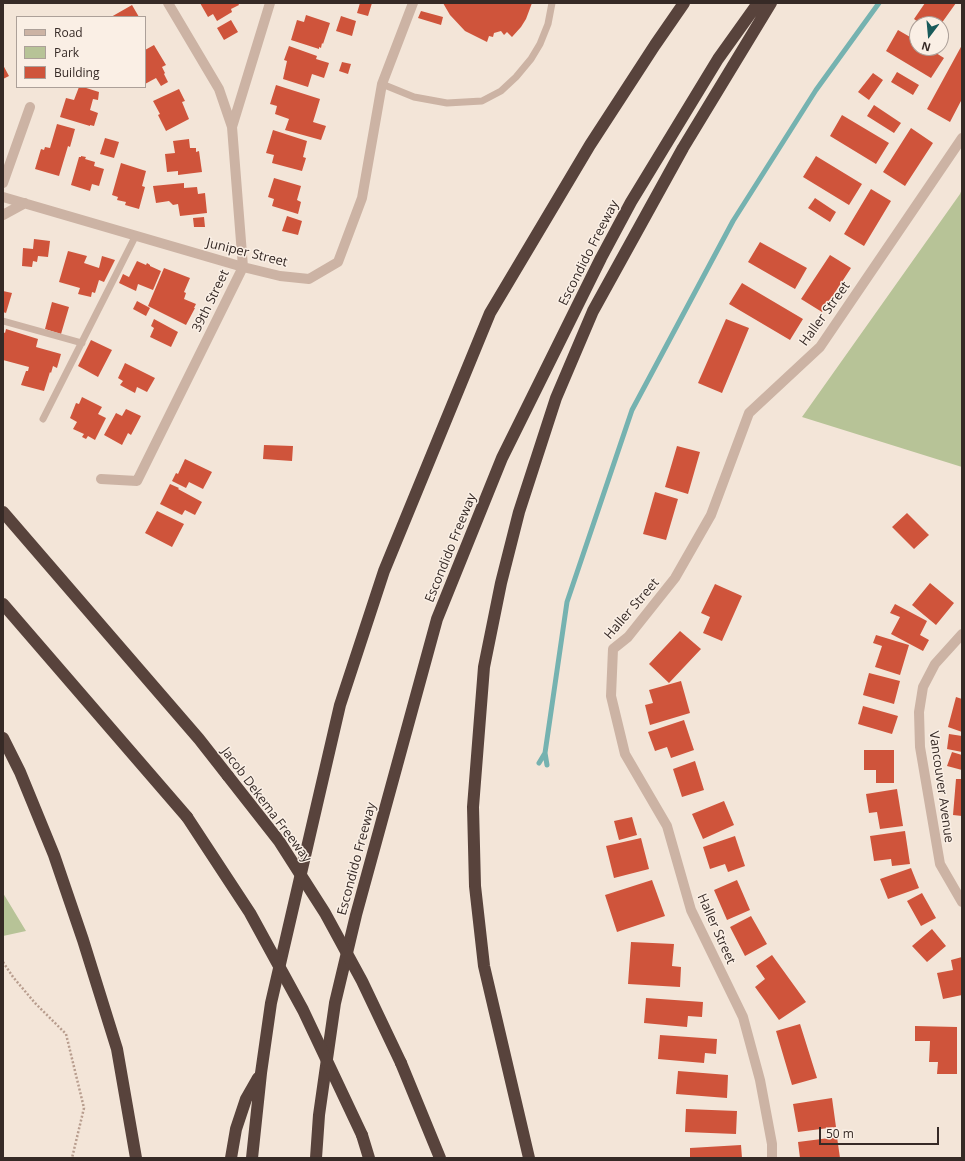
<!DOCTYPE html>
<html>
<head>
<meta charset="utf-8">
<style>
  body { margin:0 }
  #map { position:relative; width:965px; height:1161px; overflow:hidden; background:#f3e5d8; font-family:"Open Sans",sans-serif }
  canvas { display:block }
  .frame { position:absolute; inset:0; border:4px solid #362a26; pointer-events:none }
  .legend { position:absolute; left:16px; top:16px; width:130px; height:72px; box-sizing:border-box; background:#faefe5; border:1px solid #aca099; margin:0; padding:5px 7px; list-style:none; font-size:12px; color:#362a26 }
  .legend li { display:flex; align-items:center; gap:8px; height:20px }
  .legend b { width:20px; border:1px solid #aca099 }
  .north { position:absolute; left:909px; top:16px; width:40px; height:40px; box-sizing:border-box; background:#faefe5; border:1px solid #aca099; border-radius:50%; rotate:196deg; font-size:11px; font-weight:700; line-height:16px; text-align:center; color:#362a26 }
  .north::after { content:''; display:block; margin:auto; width:14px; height:18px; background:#195b5b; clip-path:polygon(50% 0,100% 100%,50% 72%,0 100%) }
  .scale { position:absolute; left:819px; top:1127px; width:120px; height:18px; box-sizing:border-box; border:2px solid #362a26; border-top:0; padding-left:5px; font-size:12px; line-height:14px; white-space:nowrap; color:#362a26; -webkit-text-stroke:3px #faefe5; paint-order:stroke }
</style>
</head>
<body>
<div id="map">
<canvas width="965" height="1161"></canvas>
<div class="frame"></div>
<ul class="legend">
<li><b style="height:5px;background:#ccb3a4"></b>Road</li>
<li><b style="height:11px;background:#b7c397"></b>Park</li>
<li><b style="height:11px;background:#cf543b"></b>Building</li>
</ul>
<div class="north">N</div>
<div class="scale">50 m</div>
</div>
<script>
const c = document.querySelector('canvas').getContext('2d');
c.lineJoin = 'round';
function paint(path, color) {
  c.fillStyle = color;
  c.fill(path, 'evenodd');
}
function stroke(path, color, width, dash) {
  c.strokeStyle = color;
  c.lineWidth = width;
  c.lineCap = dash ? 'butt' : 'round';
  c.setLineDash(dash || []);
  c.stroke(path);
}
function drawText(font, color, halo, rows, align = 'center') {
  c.font = font + ' "Open Sans",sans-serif';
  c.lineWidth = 3;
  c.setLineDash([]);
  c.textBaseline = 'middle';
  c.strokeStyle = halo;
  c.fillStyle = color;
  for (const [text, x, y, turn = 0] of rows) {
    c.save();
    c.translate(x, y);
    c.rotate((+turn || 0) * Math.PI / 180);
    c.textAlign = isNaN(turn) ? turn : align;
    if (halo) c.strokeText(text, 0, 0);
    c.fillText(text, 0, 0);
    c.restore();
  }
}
const green = new Path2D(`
  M962 189V467L802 417 960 194Z
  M3 893 26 931 3 936Z`);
const stream = new Path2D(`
  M539 763 545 753
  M547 765 545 753 567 602 632 410 733 221 816 90 879 3`);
const building = new Path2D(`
  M200 3H238L239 5 231 9 232 12 217 21 213 14 208 17Z
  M360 3H372L368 16 357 13Z
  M443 3H532L526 19 521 27 512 37 507 32 504 35 501 31 494 33 493 37 489 36 487 42 465 31 450 15Z
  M925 3H956L941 24H921L914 19Z
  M132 5 139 17H111Z
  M421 11 443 17 441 25 418 18Z
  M306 15 330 23 323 44 322 43 321 48 319 47V49L291 40 297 20 304 22Z
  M341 16 356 21 352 36 336 31Z
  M231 20 238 32 224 40 217 28Z
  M898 30 917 41V48H928L944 58 931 78 886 51Z
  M154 45 166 65 162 67 165 73 164 74 168 82 161 86 156 78 145 84V50Z
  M962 45V99L950 122 927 109Z
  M289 46 317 56 316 59 329 63 324 78 312 74 308 87 283 79 287 61 284 60Z
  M342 62 351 64 348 74 339 71Z
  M3 65 9 76 3 79Z
  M897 72 919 85 913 95 891 82Z
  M873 73 883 80 869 100 858 92Z
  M276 85 320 99 313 122 326 126 321 140 285 130 289 119 275 114 277 106 270 104Z
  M79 87H83L99 92 98 100 93 99 90 110 98 113 94 126 90 125V126L60 117 66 98 74 100Z
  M179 89 185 101 182 102 189 119 166 131 158 115 160 114 153 101Z
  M874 105 901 123 894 133 867 116Z
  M842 115 889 143 876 164 830 136Z
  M57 124 75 129 70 147 68 146 59 176 35 169 41 149 44 150 45 147 50 148Z
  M911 128 933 143 905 186 883 172Z
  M273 130 307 141 303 157 306 158 302 171 272 163 274 155 266 153Z
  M105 138 119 142 114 158 100 154Z
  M189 139 190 148H196V152L199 151 202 172 178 175V171L167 172 165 154 175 153 173 141Z
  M81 156 86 157 85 159 95 162 94 166 104 169 99 186 92 184 90 191 71 185 79 157H81Z
  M816 156 862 184 849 205 803 177Z
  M121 163 146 171 142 186 145 187 139 209 125 205 126 202 117 200 118 197 112 195Z
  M274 178 301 186 297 200 301 202 298 214 272 206 274 199 268 197Z
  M184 183V188L197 187 198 194 205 193 207 213 180 216 178 204 173 205 169 201 156 203 153 186Z
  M871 189 891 201 864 246 844 234Z
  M815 198 836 212 830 222 808 208Z
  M287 216 302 221 298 235 282 231Z
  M204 217 205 227H194L193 218Z
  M34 239 50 241 48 257 38 256 37 262 33 261 32 267 22 266 23 248 33 249Z
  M760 242 807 268 795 289 748 262Z
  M68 251 87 256 84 263 99 268 102 256 115 260 104 282 99 280 95 293 92 292 91 297 78 294 80 288 59 282Z
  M830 255 851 268 822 312 801 299Z
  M137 261 146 265 147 263 150 265V266L161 271 153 290 138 284 136 291 119 283 123 274 129 277Z
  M164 268 190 278 184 292 186 293 184 299 196 304 194 308H195L186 325 148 306Z
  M742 283 803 319 790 340 729 304Z
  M3 291 12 293 6 313 3 312Z
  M137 301 150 308 146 316 133 309Z
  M52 302 69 307 61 334 45 329Z
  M154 319 178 332 171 347 150 337 154 328 151 326Z
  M726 319 749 328 722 393 698 383Z
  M6 329 38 339 36 347 61 354 57 368 53 366 51 373 50 372 44 391 21 385 26 371H28L29 367 3 360V332L5 333Z
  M91 340 112 350 98 377 78 366Z
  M125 363 155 378 147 392 137 387 135 393 120 385 123 381 118 378Z
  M82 397 102 407 98 414 106 418 95 440 88 436 86 439 82 437 84 434 73 429 77 422 70 418 76 403 79 404Z
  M126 409 141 416 131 435 128 433 122 445 104 435 116 413 122 416Z
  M264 445 293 446 292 461 263 459Z
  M677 446 700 452 688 494 665 487Z
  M185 459 212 472 203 489 189 482 186 488 172 481 176 473 178 474Z
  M170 484 179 488 178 489 202 502 195 515 185 510 182 515 160 504Z
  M655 492 678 499 666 540 643 534Z
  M157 511 184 524 172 547 145 533Z
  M907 513 929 535 914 549 892 527Z
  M930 583 954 603 936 625 912 605Z
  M715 584 742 596 722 641 703 633 710 617 701 613Z
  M895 604 927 621 920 635 929 640 923 651 891 634 900 617 890 613Z
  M680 631 701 649 669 683 649 664Z
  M876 635 909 645 900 675 875 667 882 646 873 643Z
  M869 673 900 681 894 704 863 695Z
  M681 681 690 713 650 725 645 705 653 703 649 690Z
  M956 697 962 699V732L948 727Z
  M863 706 898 716 892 734 858 724Z
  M684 720 694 750 671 758 667 747 655 751 648 732Z
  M949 734 962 736V752L947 749Z
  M864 750H894V783H876V770H864Z
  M952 752 962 755V770L947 766Z
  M695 761 704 790 682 797 673 769Z
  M956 779H962V816L953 815Z
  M897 789 903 826 880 829 877 812 869 813 866 794Z
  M724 801 734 825 703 839 692 814Z
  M632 817 637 835 619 840 614 821Z
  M905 831 910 864 892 866 891 859 874 861 870 836Z
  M735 836 745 866 728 872 725 864 710 869 703 847Z
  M641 838 649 869 614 878 606 846Z
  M911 868 919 888 888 899 880 879Z
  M652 880 665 916 617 932 605 895Z
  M737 880 750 910 727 920 714 890Z
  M922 893 936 918 921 926 907 901Z
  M751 916 767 944 745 956 730 927Z
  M932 929 946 946 927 962 912 946Z
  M631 942 674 944 672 966 681 967 680 987 628 984Z
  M772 955 806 1002 779 1020 755 987 765 979 756 966Z
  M962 957V995L943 999 937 973 953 970 951 960Z
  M646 998 703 1002 702 1017 688 1016 687 1027 644 1023Z
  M800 1024 817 1078 792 1085 776 1031Z
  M915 1026 957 1027V1074H937L938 1062H929L930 1041H915Z
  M660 1035 717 1039 716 1054 705 1053 704 1063 658 1059Z
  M678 1071 728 1075 727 1098 676 1094Z
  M832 1098 836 1127 798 1132 793 1104Z
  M686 1109 737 1111 736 1134 685 1132Z
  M837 1137 840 1158H800L798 1142Z
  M741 1145 742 1158H690V1148Z`);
const path = new Path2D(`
  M3 962 13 977 35 1003 66 1034 84 1108 72 1158`);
const lane = new Path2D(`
  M382 84 414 97 447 103 482 101 501 91 516 77 531 59 540 44 548 24 552 3
  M3 321 82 343
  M43 419 136 235`);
const street = new Path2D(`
  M168 3 219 89 232 127
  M3 183 30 107
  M3 197 243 267 280 276 309 279 338 262 362 198 382 84 413 3
  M3 215 25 203
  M101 479 137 481 243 267 232 127 270 3
  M962 634 935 664 923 687 919 712 920 747 940 864 962 902
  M772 1158V1144L760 1080 743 1017 691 910 667 826 625 754 611 696 613 649 628 637 675 578 711 515 749 413 820 347 962 138`);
const highway = new Path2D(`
  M3 512 199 739 228 776
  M3 604 187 817
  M3 738 20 772 54 855 83 940 117 1049 136 1158
  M401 1063 440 1158
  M362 1135 369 1158
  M231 1158 236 1129 246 1099 258 1078
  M252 1158 261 1073 271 1003 340 705 384 571 490 313 590 145 655 45 684 3
  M316 1158 319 1115 335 1003 356 915 437 619 502 458 601 258 631 202 718 59 758 3
  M529 1158 484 966 475 886 473 807 484 667 501 583 519 512 556 398 593 311 683 148 771 3`);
const highwayBridge = new Path2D(`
  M228 776 279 841 325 913 362 981 401 1063
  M187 817 250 913 303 1010 362 1135`);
const streetNames = [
  ["Juniper Street",247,253,14],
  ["Escondido Freeway",589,253,-63],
  ["39th Street",211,301,-64],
  ["Haller Street",825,314,-54],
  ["Escondido Freeway",451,548,-68],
  ["Haller Street",632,609,-49],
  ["Vancouver Avenue",941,787,82],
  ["Jacob Dekema Freeway",266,805,53],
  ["Escondido Freeway",357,859,-75],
  ["Haller Street",716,929,66]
];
paint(green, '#b7c397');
stroke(stream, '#75b2b0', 5);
paint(building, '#cf543b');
stroke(path, '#b89d8e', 2.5, [2, 2]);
stroke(lane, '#ccb3a4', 7);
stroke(street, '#ccb3a4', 10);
stroke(highway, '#58433c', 12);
stroke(highwayBridge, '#58433c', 12);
drawText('13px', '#362a26', '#faefe5', streetNames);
</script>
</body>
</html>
